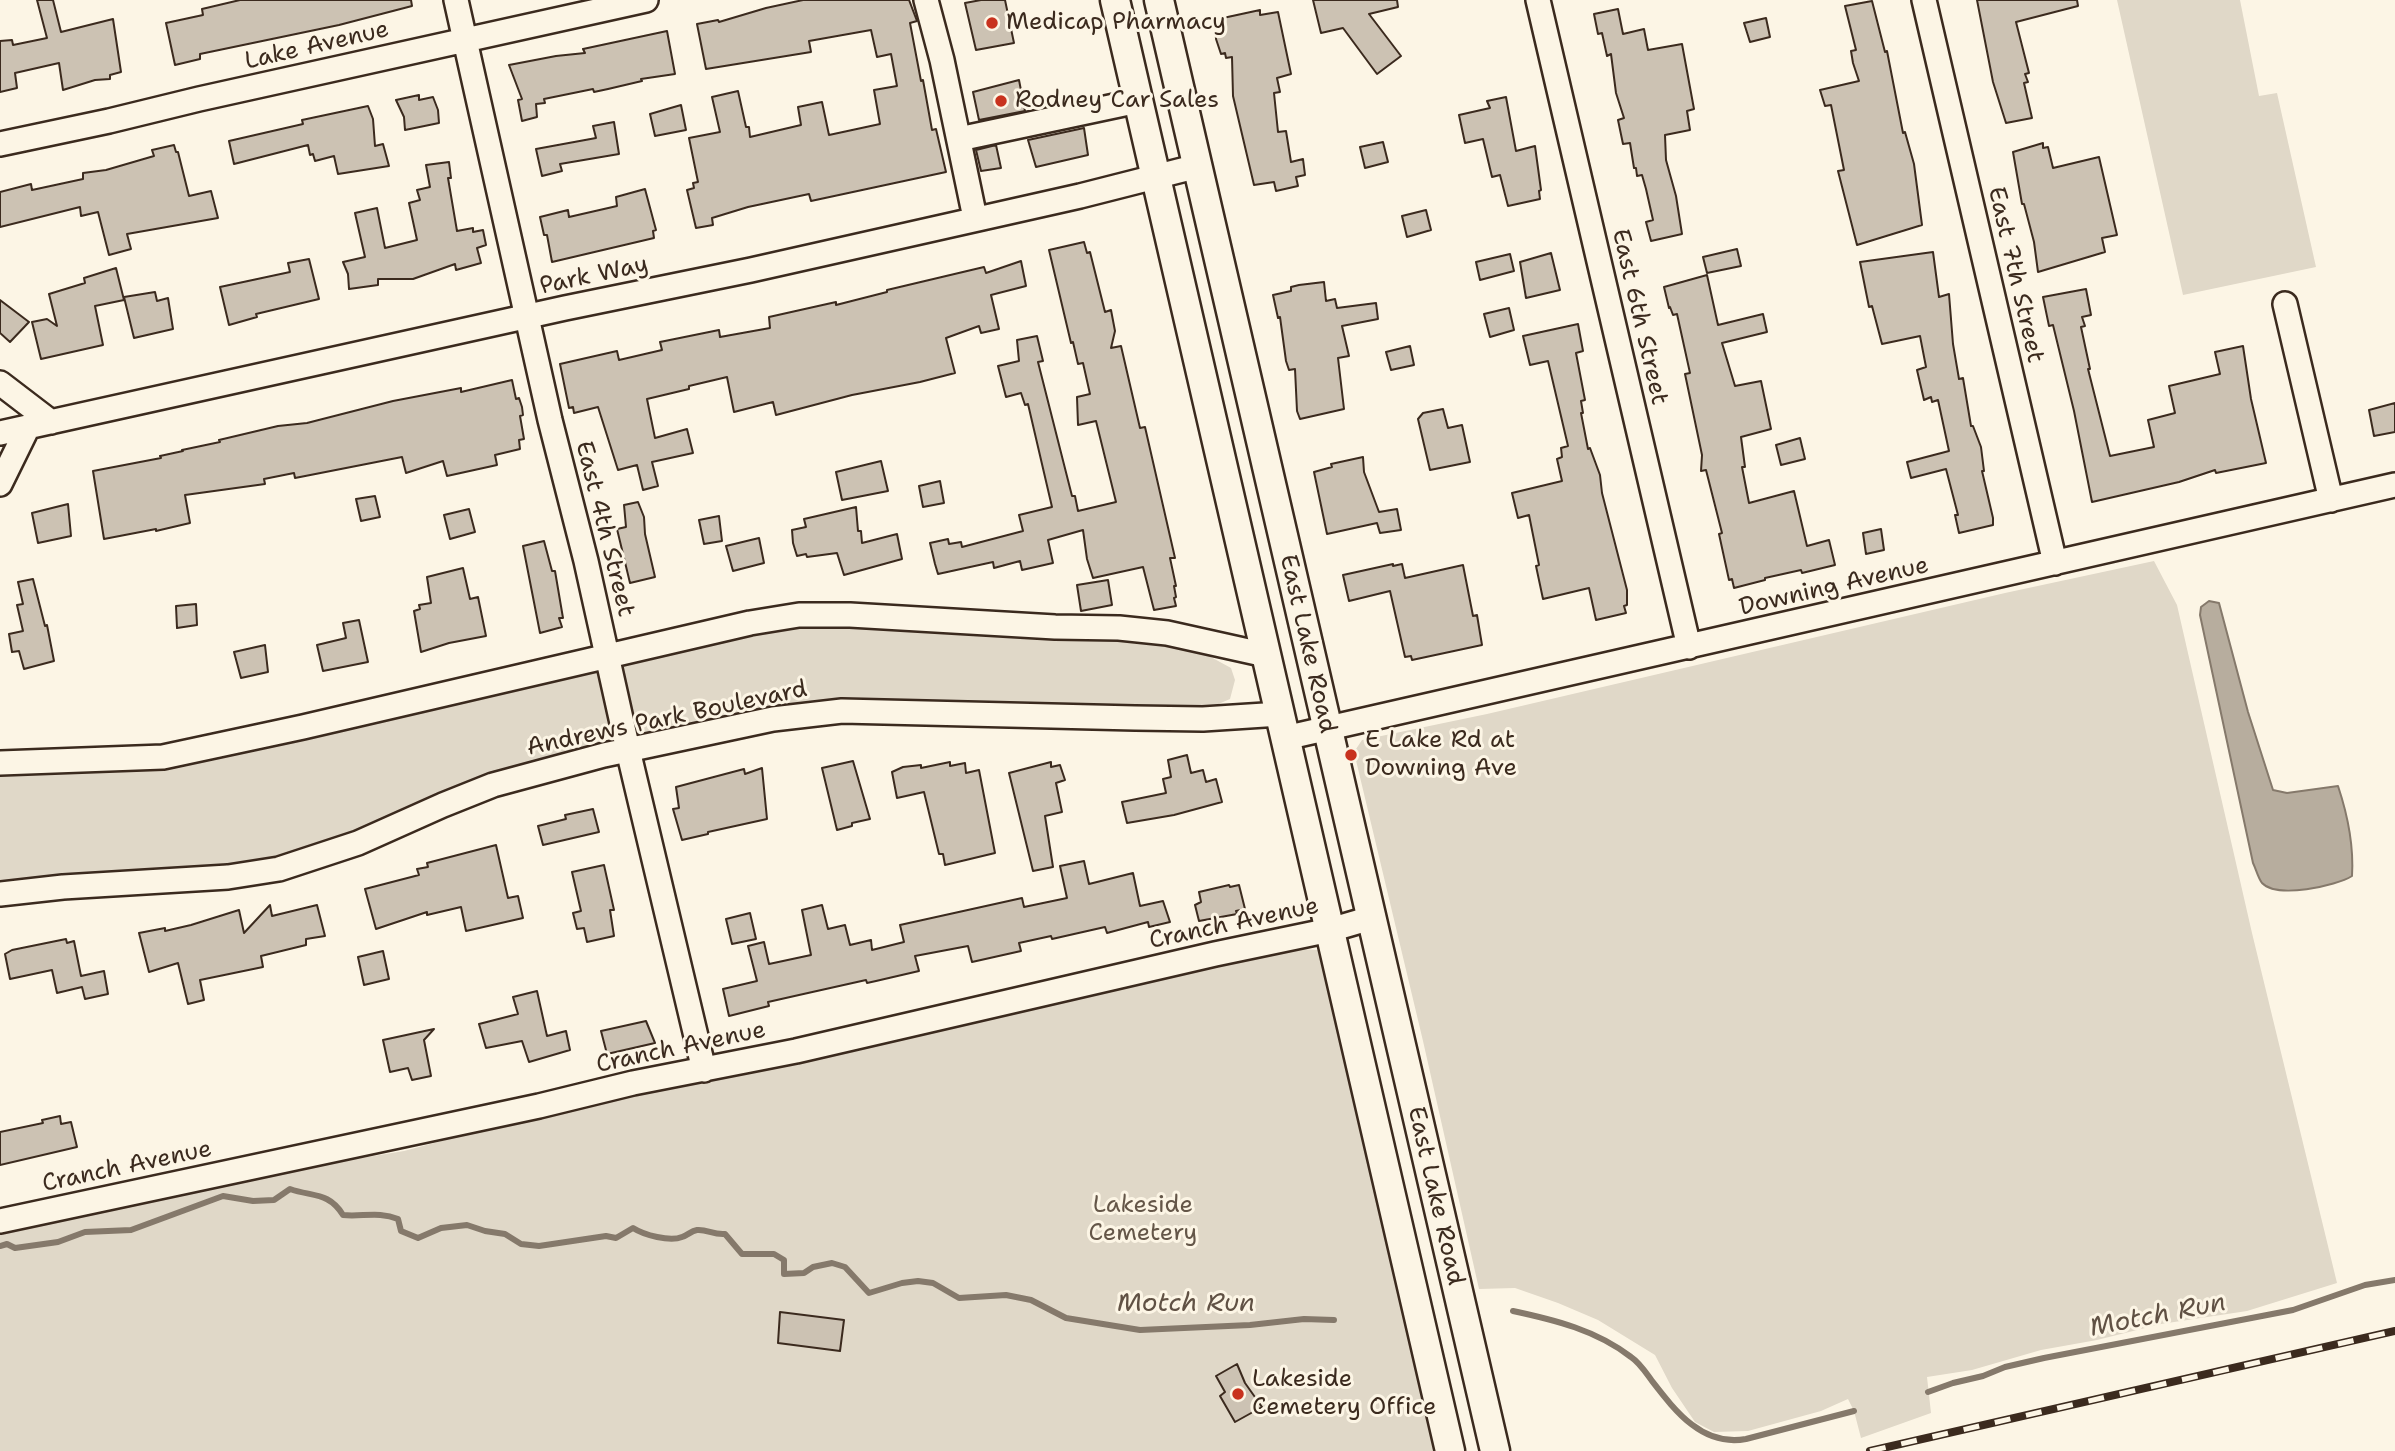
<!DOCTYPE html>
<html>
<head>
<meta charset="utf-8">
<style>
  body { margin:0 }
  canvas { display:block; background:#fcf5e5 }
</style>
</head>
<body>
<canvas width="2395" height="1451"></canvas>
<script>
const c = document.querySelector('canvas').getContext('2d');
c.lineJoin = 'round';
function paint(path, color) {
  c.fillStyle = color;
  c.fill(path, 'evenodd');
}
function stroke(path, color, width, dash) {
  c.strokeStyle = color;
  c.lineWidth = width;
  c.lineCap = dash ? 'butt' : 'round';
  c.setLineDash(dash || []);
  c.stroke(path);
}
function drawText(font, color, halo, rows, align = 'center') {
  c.font = font + ' "Shantell Sans",sans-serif';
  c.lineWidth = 6;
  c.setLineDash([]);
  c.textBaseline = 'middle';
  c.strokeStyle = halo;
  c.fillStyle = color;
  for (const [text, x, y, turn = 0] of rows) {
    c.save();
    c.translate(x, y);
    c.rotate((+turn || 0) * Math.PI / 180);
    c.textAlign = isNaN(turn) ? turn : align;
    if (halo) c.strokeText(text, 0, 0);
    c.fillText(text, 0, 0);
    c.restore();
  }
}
const green = new Path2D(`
  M2117 0H2240L2259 96 2277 93 2316 267 2183 295Z
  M2154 561 2177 605 2252 933 2337 1283 2247 1311 2161 1324 2097 1340 2041 1350 1972 1370 1927 1377 1931 1413 1861 1438 1854 1411 1848 1399 1821 1411 1748 1431 1714 1432 1695 1422 1672 1388 1655 1355 1598 1320 1558 1303 1515 1288 1479 1289 1423 1041 1354 752 1362 740 1487 714 2005 593Z
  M825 622 1162 638 1209 656 1231 668 1235 680 1230 699 1216 705 1192 708 957 705 637 737 621 669 628 659 703 641Z
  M596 670 601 680 612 734 591 747 520 766 475 781 313 851 243 866 142 870 0 881V771L101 770Z
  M1300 949 1319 950 1323 954 1438 1451H0V1232L294 1169 404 1151 547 1113Z`);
const water = new Path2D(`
  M2209 601 2219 603 2248 712 2273 790 2287 793 2338 786C2348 816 2354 844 2352 876 2336 886 2277 899 2262 883 2258 878 2256 869 2253 863L2200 615 2201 607Z`);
const stream = new Path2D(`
  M0 1246 7 1244 15 1248 58 1242 85 1232 131 1230 223 1196 253 1201 274 1200 290 1189C313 1197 329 1192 343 1215 362 1217 379 1211 398 1219L401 1231 418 1238 441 1228 467 1225 485 1231 505 1234 521 1244 539 1246 606 1236 616 1238 633 1228C644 1235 670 1242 682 1237 688 1235 691 1231 697 1230 707 1229 713 1235 725 1234L742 1254H774L784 1260V1274L804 1273 813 1267 832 1263 845 1267 869 1293 902 1283 918 1281 933 1283 959 1298 1006 1295 1031 1300 1066 1318 1140 1330 1250 1325 1304 1319 1334 1320
  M1513 1311C1555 1320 1596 1330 1631 1357 1640 1363 1646 1373 1652 1381 1676 1412 1703 1447 1746 1439L1854 1411
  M1928 1392 1953 1383 1983 1376 2005 1367 2044 1358 2293 1310 2365 1285 2395 1280`);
const building = new Path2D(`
  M37 0H53L61 32 113 19 121 72 110 75V79L95 80 63 90 59 63 15 73 17 88 0 92V41L12 40 13 45 47 38Z
  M240 0H411L412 6 339 25 200 54V59L175 65 166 23 203 15 202 9Z
  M803 0H909L917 21 910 23 921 81 923 80 932 130 936 129 946 172 811 201 809 194 748 207 712 218 713 225 696 228 687 190 694 188 693 183 698 182 689 138 720 132 712 97 738 91 746 127H749L750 137 801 125 798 107 822 102 829 135 880 124 874 90 897 86 891 54 877 57 871 30 809 41 811 52 706 69 697 24 718 20 719 22 766 8Z
  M981 0H1005L1014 43 976 50 965 3Z
  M1313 0H1397L1398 7 1369 14 1401 56 1377 74 1343 28 1321 33Z
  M1977 0H2077L2078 6 2016 22 2029 73 2025 74 2028 82 2024 83 2032 118 2006 123 1993 82Z
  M1872 1 1885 52 1887 51 1903 133 1905 132 1914 164 1922 225 1857 245 1838 171 1844 170 1831 105 1825 106 1820 90 1859 81 1853 63 1851 51 1856 50 1845 6Z
  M1618 9 1623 34 1644 29 1648 50 1682 44 1694 109 1687 111 1690 130 1665 135 1666 160 1676 196 1682 234 1651 241 1646 222 1653 220 1646 189 1642 175 1637 176 1636 168H1634L1630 143 1623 144 1618 120 1624 118 1616 93 1611 54 1607 56 1602 33 1598 34 1594 14Z
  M1260 10V15L1278 12 1291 74 1277 78 1280 92 1274 93 1278 132 1286 131 1291 162 1303 159 1305 175 1296 177 1298 186 1276 191 1274 182 1254 185 1233 96 1232 57 1226 58 1225 53 1221 54 1216 39 1215 24H1224L1223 18Z
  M1766 18 1770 37 1750 42 1744 23Z
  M667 31 675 74 641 79 642 81 608 89 594 92 593 89 544 99 545 103 536 104 537 117 522 121 518 100 522 99 509 65 556 56 585 53 583 49Z
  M1019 80 1025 111 979 120 973 92Z
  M419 95V100L433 97 438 110 439 123 405 130 404 117 396 100Z
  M1506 97 1516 151 1535 146 1541 190 1539 191 1540 199 1508 206 1500 175 1492 177 1483 139 1465 143 1459 115 1490 108 1487 101Z
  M681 105 686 130 655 136 650 114Z
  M368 106 373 119 375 146 383 144 389 166 338 174 334 156 315 161 313 154 310 155 308 145 234 164 229 141 303 124 302 120Z
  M614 122 619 154 560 164 562 171 542 176 536 149 596 138 593 126Z
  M1084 128 1088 155 1036 167 1028 140Z
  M1383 142 1388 162 1365 168 1360 147Z
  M2043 143V148L2048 147 2053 168 2099 157 2117 235 2102 238 2105 252 2038 272 2034 242 2024 204H2022L2013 152Z
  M174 145 176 152H178L189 196 211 191 218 218 127 234 131 249 109 255 98 212 81 216 80 207 0 227V192L31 184 32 190 83 179V173L106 170 154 156 152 150Z
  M996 145 1001 168 981 171 976 150Z
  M449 162 451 178H448L457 231 473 228V232L483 230 486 245 477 248 481 263 456 270 455 264 413 279H378V285L349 289 348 274 343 262 365 257 355 213 377 208 385 248 417 240 409 203 420 200 417 190 430 187 426 165Z
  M645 189 656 230 653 231 654 238 552 262 547 235H544L540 217 568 210 569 217 617 206 616 197Z
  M1426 210 1431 230 1407 237 1402 216Z
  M1084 242 1087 253 1090 252 1105 312 1111 310 1115 331 1111 348 1121 346 1140 428 1145 427 1175 558H1170L1176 586H1174L1176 597 1174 598 1176 606 1154 610 1143 567 1093 578 1087 559 1083 530 1048 540 1053 563 1022 570 1020 561 994 568 993 562 938 574 935 564 930 543 948 539 949 544 961 542 962 547 1023 531 1019 515 1052 507 1028 404 1025 405 1021 393 1006 397 998 366 1019 361 1017 340 1037 336 1043 361 1038 362 1072 496H1075L1078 511 1116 502 1096 421 1078 425 1077 397 1090 394 1083 363 1078 364 1073 342 1071 343 1049 250Z
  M1737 249 1741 266 1707 273 1703 257Z
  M1933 252 1939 297 1949 294 1953 344 1959 379 1963 378 1971 426H1973L1981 447 1984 471H1982L1993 518V525L1959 533 1955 515H1958L1946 469 1911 478 1907 462 1949 451 1938 400 1932 402 1931 397 1924 400 1917 370 1926 367 1920 336 1882 344 1872 306 1869 307 1860 262Z
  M1551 253 1560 290 1526 298 1520 262Z
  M1510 254 1514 271 1480 280 1476 262Z
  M309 259 319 299 256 314 257 317 229 325 220 287 290 272 288 263Z
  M1021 261 1026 286 991 295 999 329 981 333 979 326 946 338 955 373 920 382 852 395 776 415 773 402 734 412 727 377 689 386V389L647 399 655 438 687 429 693 453 652 462 658 486 643 490 637 465 618 470 598 407 574 413 573 407 569 408 560 364 617 351 619 360 662 350 660 342 719 330 720 337 770 328 769 317 836 302V305L887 292V290L984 267 986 273Z
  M116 268 124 300 95 306 103 345 41 359 32 322 47 319 57 326 49 294 85 283 84 278Z
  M1707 275 1718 325 1763 314 1767 332 1722 343 1735 386 1761 381 1771 429 1741 437 1745 467H1742L1749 503 1794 491 1807 546 1829 540 1835 565 1802 573 1801 570 1765 578V580L1734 588 1732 579 1729 580 1719 534 1722 533 1706 470 1701 471 1702 455 1685 374 1690 373 1677 314 1673 315 1670 307 1669 308 1664 287Z
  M1324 282 1326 301 1335 299 1337 308 1376 303 1378 319 1342 326 1349 356 1338 358 1344 409 1300 419 1297 411 1295 369 1289 370 1286 361 1280 317 1278 318 1273 295 1291 291V287L1299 285Z
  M2086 289 2091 315 2082 317 2085 326 2081 327 2090 369H2088L2110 456 2154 447 2148 420 2175 413 2169 386 2220 374 2215 352 2243 346 2251 399 2266 463 2216 473 2215 470 2179 482 2092 502 2074 411 2053 325 2049 326 2043 297Z
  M155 292 157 301 168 298 173 329 134 338 124 297Z
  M0 300 29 322 10 342 0 333Z
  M1509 308 1514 330 1490 337 1484 314Z
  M1578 324 1583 351 1576 353 1585 400 1581 401 1583 413H1581L1588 449 1590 448 1600 475 1602 493 1627 590V605L1624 606 1626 613 1596 620 1589 588 1543 599 1536 566 1539 565 1529 515 1518 518 1512 493 1562 481 1557 459 1562 457 1561 448 1568 446 1548 361 1530 365 1523 336Z
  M1410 346 1414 365 1391 370 1386 352Z
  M512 380 516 399 519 398 522 407 523 415 520 416 524 439 519 440 520 449 495 455 497 465 447 476 443 461 406 473 402 457 295 478 294 473 264 479 265 484 185 495 190 523 156 531V529L104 539 93 471 161 458 160 456 183 451 182 450 220 442 219 440 278 426 307 423 393 401 461 388V392Z
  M2395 403V432L2374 436 2369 410Z
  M1443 409 1448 428 1462 425 1470 462 1430 470 1418 419 1423 413Z
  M1800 438 1805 459 1781 465 1776 445Z
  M1363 457 1364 472 1379 512 1397 509 1401 530 1380 533 1377 523 1327 534 1314 472 1332 467 1331 464Z
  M881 461 888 491 842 500 836 472Z
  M940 481 944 503 923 507 919 486Z
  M375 496 380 517 361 521 356 499Z
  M638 502 644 517 645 534 655 577 630 583 617 529 626 527 624 505Z
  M68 504 71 536 38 543 32 513Z
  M856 507 858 531H861L862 543 897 534 902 559 844 575 837 553 807 557 806 554 797 556 793 543 792 530 806 527 804 519Z
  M469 509 475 532 450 539 444 515Z
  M719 516 722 541 704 544 699 520Z
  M1881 529 1884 550 1866 554 1863 533Z
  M759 538 764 563 733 571 726 546Z
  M544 541 552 571H555L563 618H559L562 627 540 633 523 546Z
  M1393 564V566L1402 564 1405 578 1463 565 1473 616 1477 615 1482 645 1412 660 1411 656 1405 657 1390 591 1349 601 1343 575Z
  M463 568 470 599 478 597 486 636 449 643 421 652 414 611 420 609 419 605 431 603 427 577Z
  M33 579 45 626 47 625 54 661 24 669 19 651 12 652 9 634 23 631 17 605 23 604 18 582Z
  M1108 580 1112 605 1081 611 1077 585Z
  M196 604 197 625 177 628 176 606Z
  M359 620 368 662 323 671 317 645 346 638 343 623Z
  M265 645 268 672 241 678 234 652Z
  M1187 755 1191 773 1203 770 1206 782 1216 779 1222 802 1174 815 1127 823 1122 802 1166 793 1163 779 1171 777 1168 760Z
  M853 761 870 819 852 823V826L837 830 822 768Z
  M950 762V766L965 763 966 773 979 770 995 853 945 865 943 854H939L924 792 897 798 892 772 903 767 921 765V768Z
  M1051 762V767L1060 765 1065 780 1056 783 1062 812 1045 816 1053 867 1033 871 1009 773Z
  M762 768 767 819 708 832V834L682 840 673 809 679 808 676 787 744 769 745 774Z
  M593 809 599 832 543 845 538 826 566 819 565 815Z
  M496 845 508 898 518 896 523 918 466 931 461 907 427 915V912L376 929 365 889 419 875 417 869 428 867 427 863Z
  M1084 861 1089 884 1133 873 1140 906 1163 901 1170 922 1149 927 1148 922 1107 933 1105 927 1052 939 1051 936 1019 943 1021 951 972 962 968 946 915 956 919 971 876 981 867 983 866 980 799 995 768 1002 769 1006 729 1016 723 989 757 981 748 946 764 942 769 964 811 955 802 910 822 905 828 929 845 925 850 945 871 940 872 950 904 942 900 925 1022 898 1024 907 1067 898 1060 866Z
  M604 865 614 910H610L614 936 587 942 584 928 577 929 573 913 581 911 572 872Z
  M1229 885 1230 887 1239 885 1245 909 1236 911 1237 914 1199 921 1195 905 1201 902 1199 892Z
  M270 905 272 916 317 905 325 936 306 939V945L261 956 263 967 200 980 204 1000 188 1004 178 963 149 972 139 933 165 928V931L191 925 239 910 244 933Z
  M750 913 756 939 732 944 726 919Z
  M66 939 67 943 74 941 81 976 104 971 108 994 85 999 82 987 57 993 52 970 10 979 5 954 12 950Z
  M383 951 389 979 364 985 358 957Z
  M537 991 547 1036 566 1031 570 1050 529 1062 522 1041 486 1048 479 1024 518 1014 513 997Z
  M646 1021 655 1043 607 1054 601 1031Z
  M434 1029 424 1040 431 1076 412 1080 408 1068 390 1072 383 1040Z
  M60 1116 61 1124 71 1122 77 1147 0 1165V1132L43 1123 42 1120Z
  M780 1312 844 1320 840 1351 778 1343Z
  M1237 1364 1245 1383 1262 1407 1235 1422 1220 1396 1225 1392 1216 1376Z`);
const minor = new Path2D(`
  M456 0 550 420 586 561 628 750 704 1070
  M926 0 942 60 975 218
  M1538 0 1689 647
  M1924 0 2055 563
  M959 139 1138 101
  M0 144 109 121 199 99 646 0
  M2285 304 2331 500
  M0 383 51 422
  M0 433 565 308 751 270 1080 196 1198 166
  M0 484 28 427
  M1285 738 2395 485
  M0 763 163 757 303 727 750 623 799 615H850L1055 627 1119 628 1167 633 1266 655
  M0 894 63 887 228 877 279 869 358 843 443 805 493 785 604 755 773 719 842 711 1135 718 1203 719 1280 714
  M0 1221 539 1106 633 1083 796 1051 1215 954 1330 930 1371 918`);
const major = new Path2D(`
  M1115 0 1450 1451
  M1159 0 1495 1451`);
const rail = new Path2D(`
  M1870 1451 2395 1331`);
const markers = [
  [992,23,7,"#c8321e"],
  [1001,101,7,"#c8321e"],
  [1351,755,7,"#c8321e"],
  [1238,1394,7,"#c8321e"]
];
const poiNames = [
  ["Medicap Pharmacy",1006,23],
  ["Rodney Car Sales",1015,101],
  ["E Lake Rd at",1365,741],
  ["Downing Ave",1365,769],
  ["Lakeside",1252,1380],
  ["Cemetery Office",1252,1408]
];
const streetNames = [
  ["Lake Avenue",317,46,-13],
  ["East 7th Street",2015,275,77],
  ["Park Way",594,276,-12],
  ["East 6th Street",1639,317,77],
  ["East 4th Street",604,529,76],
  ["Downing Avenue",1834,587,-13],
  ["East Lake Road",1307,644,77],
  ["Andrews Park Boulevard",667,719,-12],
  ["Cranch Avenue",1234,924,-12],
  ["Cranch Avenue",681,1048,-12],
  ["Cranch Avenue",127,1167,-12],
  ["East Lake Road",1435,1196,77]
];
const parkNames = [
  ["Lakeside",1143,1206],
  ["Cemetery",1143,1234]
];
const waterNames = [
  ["Motch Run",1186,1304],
  ["Motch Run",2158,1316,-11]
];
paint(green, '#e0d8c8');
paint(water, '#b7ad9e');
stroke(water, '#85796b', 2);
stroke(stream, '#85796b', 6);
paint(building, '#ccc2b3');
stroke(building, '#3b2a1e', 2);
stroke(minor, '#3b2a1e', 28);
stroke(major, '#3b2a1e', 33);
stroke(minor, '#fcf5e5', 23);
stroke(major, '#fcf5e5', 28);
stroke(rail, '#3b2a1e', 8);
stroke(rail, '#fcf5e5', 5, [16]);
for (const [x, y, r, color] of markers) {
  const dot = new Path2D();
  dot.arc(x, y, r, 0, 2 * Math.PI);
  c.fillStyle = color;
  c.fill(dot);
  stroke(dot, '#fcf5e5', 2.5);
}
drawText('24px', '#3b2a1e', '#fcf5e5', poiNames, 'left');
drawText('24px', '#3b2a1e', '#fcf5e5', streetNames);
drawText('24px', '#645648', '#fcf5e5', parkNames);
drawText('italic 26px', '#605144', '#fcf5e5', waterNames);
</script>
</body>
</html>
